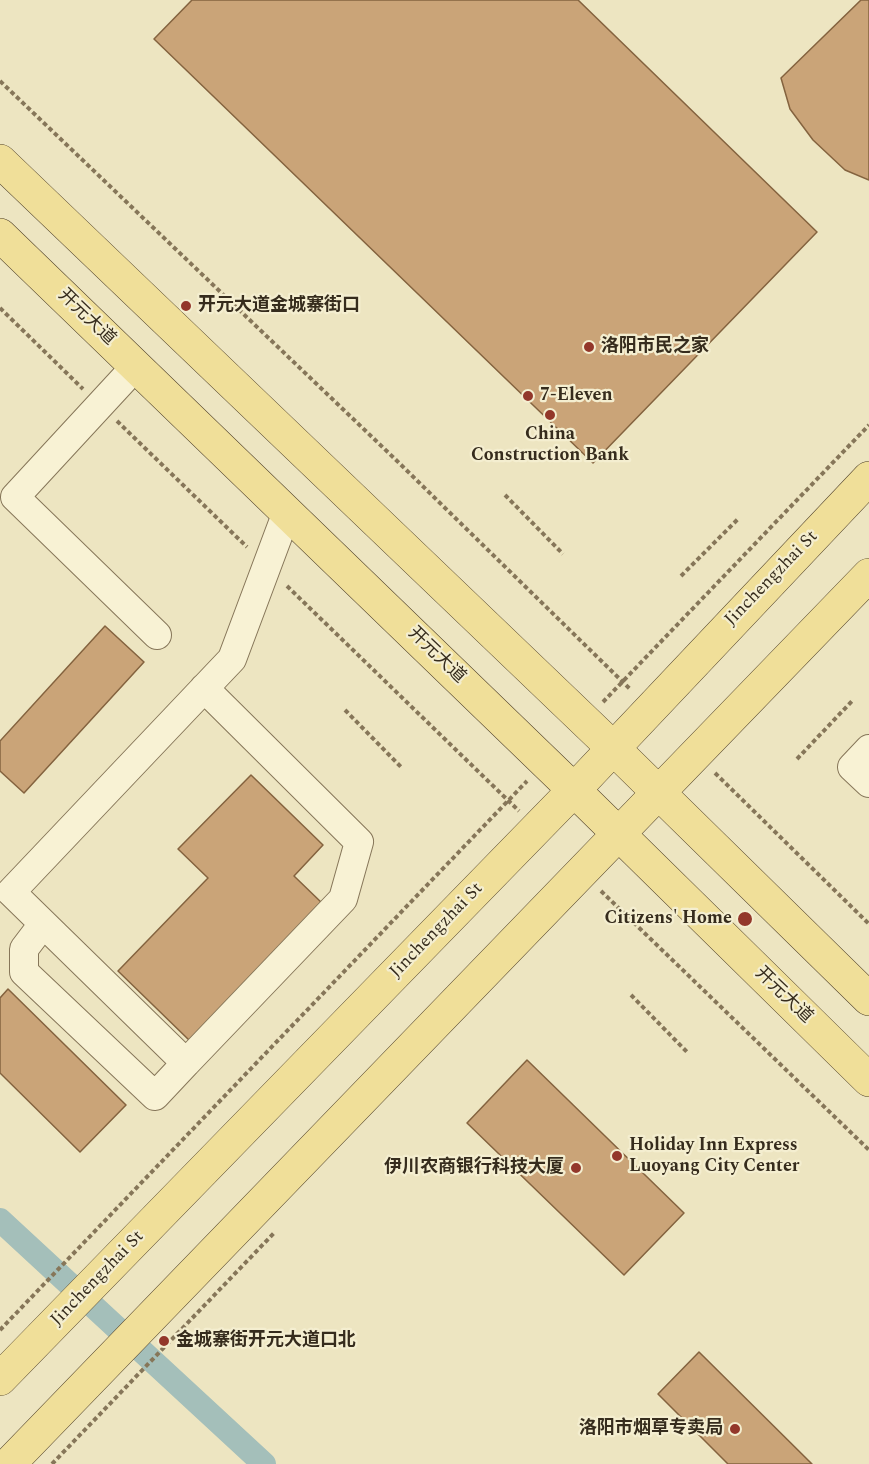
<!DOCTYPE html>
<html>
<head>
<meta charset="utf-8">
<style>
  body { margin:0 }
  canvas { display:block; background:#ede5c1 }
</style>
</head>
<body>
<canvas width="869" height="1464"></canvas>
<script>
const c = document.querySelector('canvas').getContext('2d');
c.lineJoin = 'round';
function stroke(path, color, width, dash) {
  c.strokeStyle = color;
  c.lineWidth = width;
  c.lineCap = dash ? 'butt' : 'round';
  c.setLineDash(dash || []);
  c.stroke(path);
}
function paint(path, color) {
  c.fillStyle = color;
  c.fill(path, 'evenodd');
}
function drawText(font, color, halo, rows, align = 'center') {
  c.font = font + ' Spectral,"Noto Sans SC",serif';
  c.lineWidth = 4.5;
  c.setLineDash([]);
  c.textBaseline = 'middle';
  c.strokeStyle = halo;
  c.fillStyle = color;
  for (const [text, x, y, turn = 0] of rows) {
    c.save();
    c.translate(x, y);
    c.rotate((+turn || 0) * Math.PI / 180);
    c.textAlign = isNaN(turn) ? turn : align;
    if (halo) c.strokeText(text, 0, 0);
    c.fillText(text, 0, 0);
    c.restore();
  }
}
const canal = new Path2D(`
  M0 1220 264 1464`);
const building = new Path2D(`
  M192 0H578L817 232 593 463 154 39Z
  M861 0H869V180L845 170 813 140 790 109 781 78Z
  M105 626 144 662 24 793 0 771V741Z
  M251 775 323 845 294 876 323 904 190 1041 118 971 208 878 178 849Z
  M8 989 126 1105 80 1152 0 1073V998Z
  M527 1060 684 1213 624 1275 467 1123Z
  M699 1352 812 1464H728L658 1394Z`);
const path = new Path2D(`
  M0 81 395 459 631 690
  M0 308 83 389
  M117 421 247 547
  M505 495 563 554
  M681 576 738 519
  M287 586 519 811
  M603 702 869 425
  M345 710 402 768
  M797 759 853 700
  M715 773 869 924
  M601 891 869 1150
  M631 995 687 1052
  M0 1330 527 781
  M52 1464 274 1233`);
const minor = new Path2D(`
  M136 366 15 497 157 635
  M869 749 852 767 869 783
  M43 924 24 949V972L155 1096 186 1063 11 892 232 659 287 512
  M186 1063 343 899 359 842 204 688`);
const major = new Path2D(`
  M0 161 612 747 869 999
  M0 235 574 790 869 1080
  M0 1379 574 790 869 478
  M9 1464 869 575`);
const markers = [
  [186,306,6,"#93372a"],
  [589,347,6,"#93372a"],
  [528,396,6,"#93372a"],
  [550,415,6,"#93372a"],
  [745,919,8,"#93372a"],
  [617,1156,6,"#93372a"],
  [576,1168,6,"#93372a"],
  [164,1341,6,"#93372a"],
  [735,1429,6,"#93372a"]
];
const poiNames = [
  ["开元大道金城寨街口",198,306],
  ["洛阳市民之家",601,347],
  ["7-Eleven",540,396],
  ["China",550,435,"center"],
  ["Construction Bank",550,456,"center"],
  ["Citizens' Home",732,919,"right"],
  ["Holiday Inn Express",629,1146],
  ["Luoyang City Center",629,1167],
  ["伊川农商银行科技大厦",564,1168,"right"],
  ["金城寨街开元大道口北",176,1341],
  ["洛阳市烟草专卖局",723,1429,"right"]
];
const streetNames = [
  ["开元大道",86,318,44],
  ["Jinchengzhai St",772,579,-46],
  ["开元大道",436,656,44],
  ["Jinchengzhai St",437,931,-46],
  ["开元大道",783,996,44],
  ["Jinchengzhai St",98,1279,-46]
];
stroke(canal, '#a4bfba', 24);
paint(building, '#caa478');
stroke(building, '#84633f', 1.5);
stroke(minor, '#867659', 30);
stroke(major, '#53442d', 34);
stroke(path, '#867659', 4, [4.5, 3]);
stroke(minor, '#f8f2d4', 28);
stroke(major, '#f0df99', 33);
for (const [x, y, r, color] of markers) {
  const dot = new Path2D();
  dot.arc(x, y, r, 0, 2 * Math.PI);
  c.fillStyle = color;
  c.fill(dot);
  stroke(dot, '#f4eed0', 2);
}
drawText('bold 18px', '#362c1d', '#f4eed0', poiNames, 'left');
drawText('18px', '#362c1d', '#f4eed0', streetNames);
</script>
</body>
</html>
